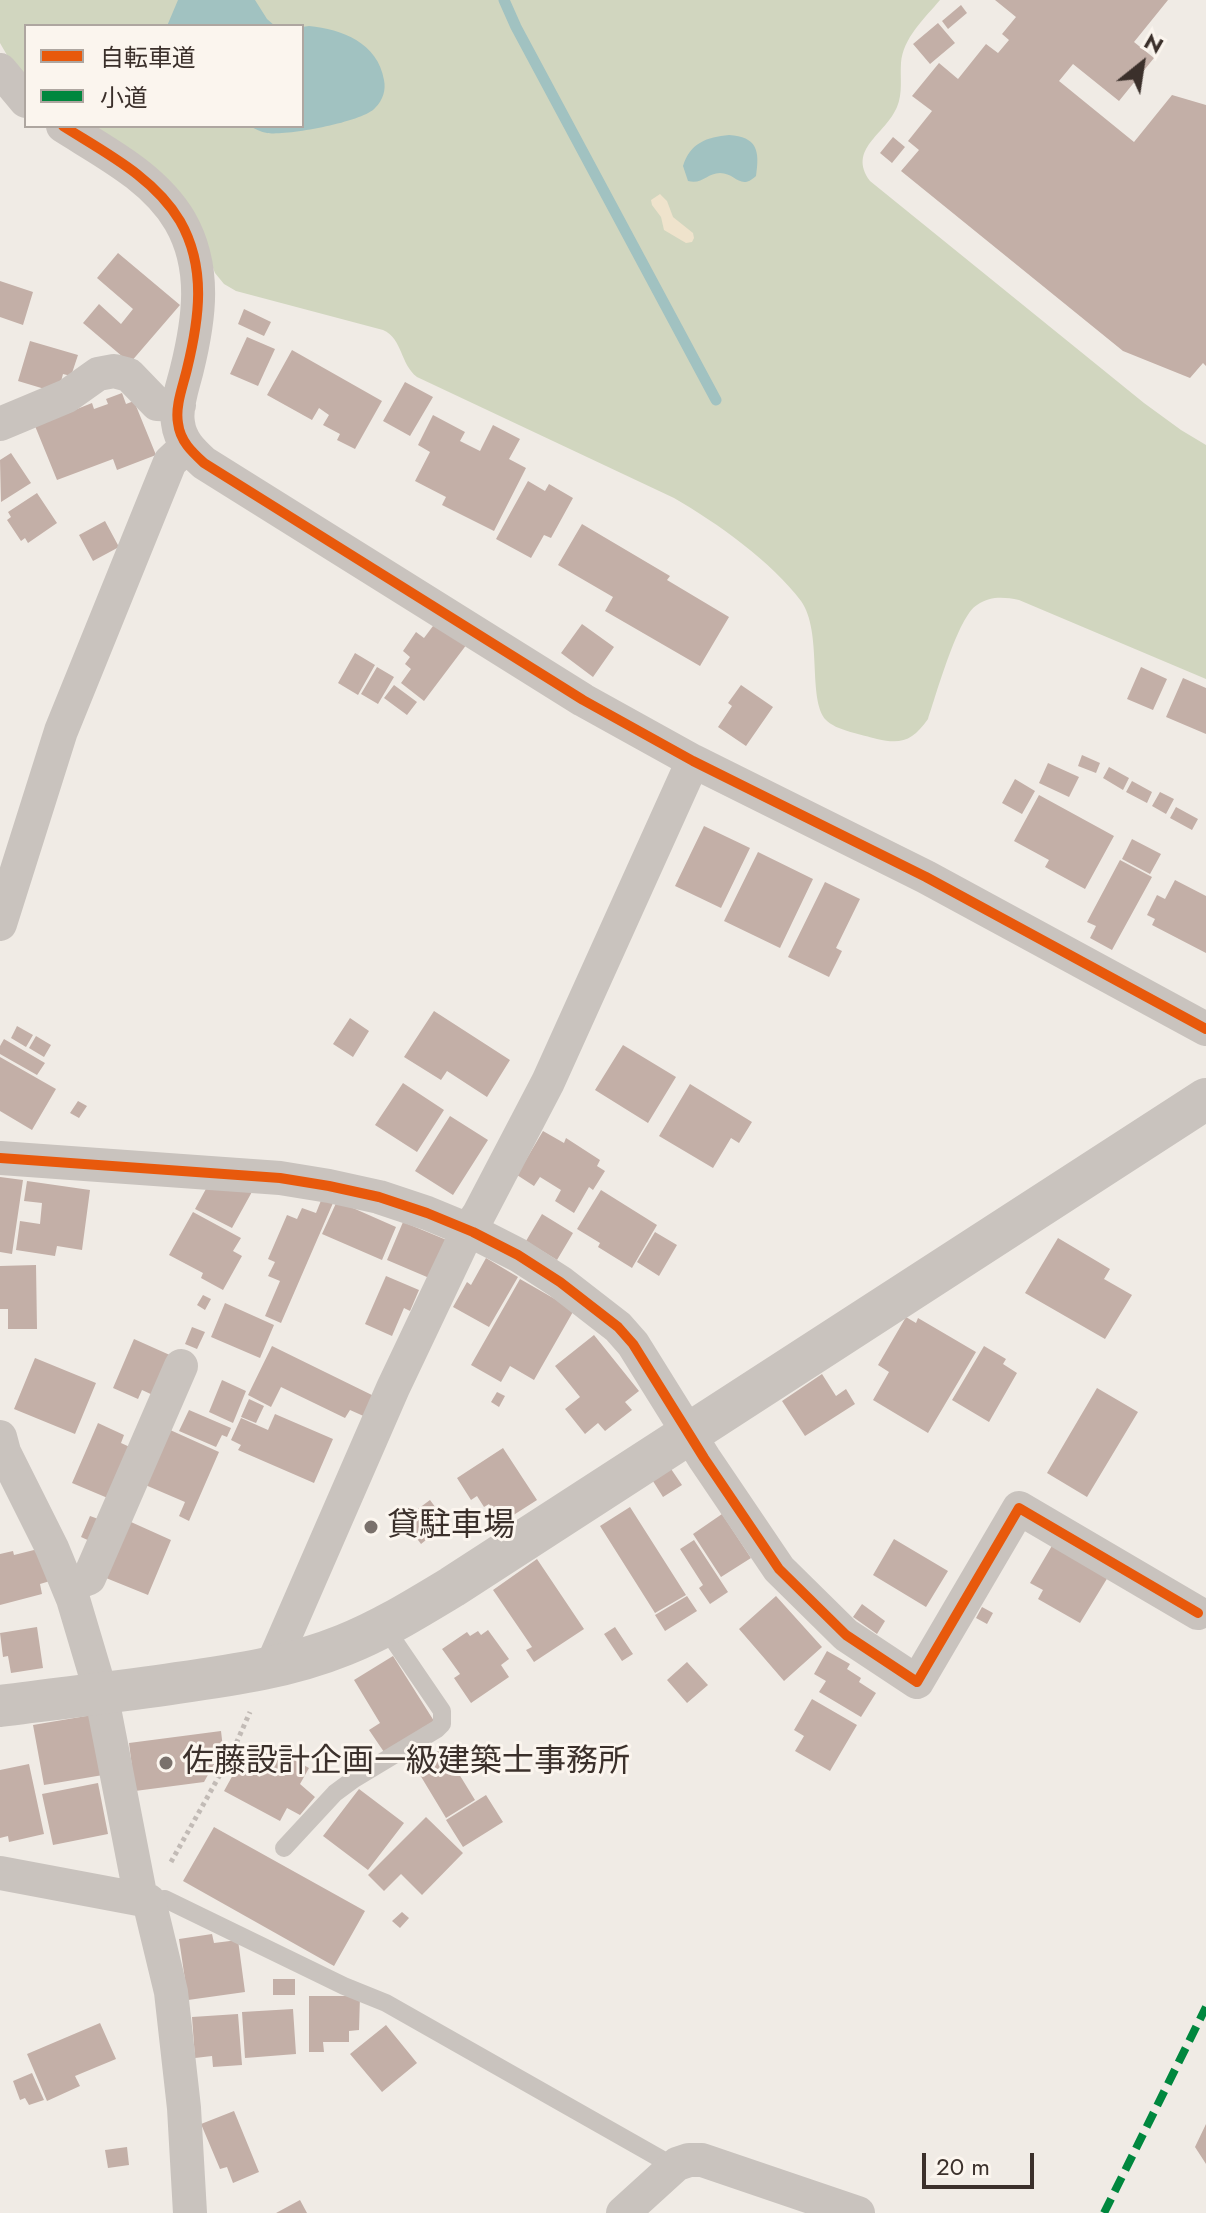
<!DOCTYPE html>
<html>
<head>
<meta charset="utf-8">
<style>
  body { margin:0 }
  #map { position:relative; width:1206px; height:2213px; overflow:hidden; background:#f0ebe5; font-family:Jost,"Noto Sans JP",sans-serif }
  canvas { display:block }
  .legend { position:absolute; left:24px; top:24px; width:280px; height:104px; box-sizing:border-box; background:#fbf5ee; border:2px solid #aea6a0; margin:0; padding:10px 14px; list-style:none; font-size:24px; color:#3b302b }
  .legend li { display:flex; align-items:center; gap:16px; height:40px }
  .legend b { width:40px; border:2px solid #aea6a0 }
  .north { position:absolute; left:1102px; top:24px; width:80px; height:80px; -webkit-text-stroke:6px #fbf5ee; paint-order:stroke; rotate:30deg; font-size:22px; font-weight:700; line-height:32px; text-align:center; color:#3b302b }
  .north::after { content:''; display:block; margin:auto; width:28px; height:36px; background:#3b302b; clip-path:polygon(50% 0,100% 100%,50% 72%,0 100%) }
  .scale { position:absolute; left:922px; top:2153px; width:112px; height:36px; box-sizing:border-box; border:4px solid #3b302b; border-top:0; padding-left:10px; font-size:24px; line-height:28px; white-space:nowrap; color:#3b302b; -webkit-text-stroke:6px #fbf5ee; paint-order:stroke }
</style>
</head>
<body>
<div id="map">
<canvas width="1206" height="2213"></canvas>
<ul class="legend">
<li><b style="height:10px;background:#e8590c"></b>自転車道</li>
<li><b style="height:10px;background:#00873e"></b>小道</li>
</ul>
<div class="north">N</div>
<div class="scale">20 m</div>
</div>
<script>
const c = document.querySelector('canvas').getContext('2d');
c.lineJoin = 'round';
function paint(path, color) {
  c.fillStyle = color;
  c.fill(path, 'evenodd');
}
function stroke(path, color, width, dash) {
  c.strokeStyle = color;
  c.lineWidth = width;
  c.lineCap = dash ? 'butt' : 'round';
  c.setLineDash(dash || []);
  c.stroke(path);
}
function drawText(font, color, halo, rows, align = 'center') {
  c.font = font + ' Jost,"Noto Sans JP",sans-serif';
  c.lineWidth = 6;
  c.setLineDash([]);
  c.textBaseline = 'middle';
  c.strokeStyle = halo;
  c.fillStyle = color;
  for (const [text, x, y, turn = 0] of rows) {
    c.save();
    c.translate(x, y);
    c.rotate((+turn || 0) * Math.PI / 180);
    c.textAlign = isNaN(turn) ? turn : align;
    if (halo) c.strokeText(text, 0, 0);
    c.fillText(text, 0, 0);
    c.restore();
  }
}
const green = new Path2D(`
  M0 0H940C924 19 903 38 901 63 900 78 903 93 897 107 885 135 847 149 870 181L1144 403 1181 430 1206 445V679L1019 600C1003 597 991 596 977 605 958 616 936 696 928 719 913 740 902 745 877 739 863 735 835 730 826 720 807 699 823 632 801 601 773 563 716 522 674 498L417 377C400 364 403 339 383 330L236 291 224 284 215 273 192 215 88 126H302V26H26V80L15 69 0 43Z`);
const sand = new Path2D(`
  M660 194 667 201 673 217 693 233 694 238 692 242 686 243 664 230 661 217 652 205 651 200Z`);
const water = new Path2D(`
  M178 0H255L267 19 275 26H167Z
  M309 26C342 29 378 43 384 80 386 90 383 100 375 108 363 122 286 136 267 133 261 132 255 129 250 126H302V27Z
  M729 135C757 137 760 150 756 176 740 191 736 173 720 173 707 173 702 185 688 181L683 166C690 143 707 137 729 135Z`);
const stream = new Path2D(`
  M504 0 516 27 716 400`);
const building = new Path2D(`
  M995 0H1168L1134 42 1154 58 1119 101 1073 64 1059 81 1134 142 1172 95 1206 105V366L1203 363 1190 378 1123 351 901 171 919 150 908 141 932 111 912 96 939 63 958 79 986 44 998 53 1009 40 1002 34 1016 17Z
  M961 5 967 13 948 29 942 21Z
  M938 23 955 43 930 64 913 44Z
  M893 137 905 147 892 163 880 153Z
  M118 253 180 305 130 363 83 323 99 304 121 324 133 309 97 278Z
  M0 281 33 292 23 325 0 317Z
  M244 309 271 322 264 336 238 324Z
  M247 337 275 349 258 386 230 374Z
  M30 341 78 355 71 376 63 374 58 393 18 381Z
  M292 350 382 401 355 449 337 440 340 434 323 425 329 415 319 408 312 420 267 395Z
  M405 382 433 397 410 436 383 421Z
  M122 393 126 404 134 401 156 455 117 470 113 459 57 480 35 426 92 403 94 409 108 404 106 399Z
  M433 415 465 432 460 441 480 451 493 425 520 439 509 459 526 468 494 531 442 505 446 497 415 481 430 452 418 445Z
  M11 453 31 483 1 502 0 460Z
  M528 481 545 491 549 484 573 498 551 538 544 535 531 558 496 539Z
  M37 493 57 523 28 543 25 538 21 541 7 520 11 517 8 512Z
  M105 521 119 547 93 561 79 535Z
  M582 524 670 576 667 580 729 617 700 666 605 611 613 597 558 565Z
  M436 622 467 644 424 701 401 683 411 669 405 664 410 657 403 651 416 632 424 638Z
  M582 624 614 647 593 677 561 653Z
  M355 653 375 665 358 695 338 683Z
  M377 667 394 677 378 704 361 694Z
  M1141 667 1167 679 1153 710 1127 699Z
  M1183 678 1206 688V734L1166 717Z
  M394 685 417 702 407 715 384 698Z
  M741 685 773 707 746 746 718 727 732 706 728 703Z
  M1082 755 1100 763 1096 773 1078 766Z
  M1048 763 1079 777 1069 797 1039 783Z
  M1109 767 1129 778 1123 790 1103 778Z
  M1015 779 1035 791 1022 814 1002 803Z
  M1132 781 1152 792 1147 803 1126 792Z
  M1160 792 1174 799 1166 814 1152 806Z
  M1039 795 1114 836 1085 889 1045 867 1049 860 1014 841Z
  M1176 807 1198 819 1192 830 1170 818Z
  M704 826 750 848 721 908 675 886Z
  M1132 839 1161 854 1150 874 1122 859Z
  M758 852 813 879 780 948 724 921Z
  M1120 860 1152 877 1112 950 1090 938 1096 926 1087 922Z
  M1175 880 1206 896V953L1152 925 1155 919 1147 915 1157 895 1165 899Z
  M825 882 860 899 836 948 842 951 829 977 788 957Z
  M434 1011 510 1060 487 1097 447 1071 441 1080 404 1057Z
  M350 1018 369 1031 353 1057 333 1044Z
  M17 1026 33 1035 26 1047 11 1038Z
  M36 1036 51 1045 44 1057 29 1048Z
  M4 1039 45 1063 37 1075 0 1054V1046Z
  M623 1045 676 1077 648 1123 595 1090Z
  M0 1057 56 1089 32 1130 0 1111Z
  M403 1083 444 1110 417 1152 375 1125Z
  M690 1084 752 1122 739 1143 731 1138 713 1168 659 1136Z
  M78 1101 87 1106 79 1118 70 1113Z
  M450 1116 488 1140 453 1195 415 1171Z
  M543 1131 564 1143 566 1138 600 1160 597 1166 605 1171 593 1190 589 1187 574 1213 555 1201 561 1190 540 1177 534 1186 517 1175Z
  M0 1177 23 1180 12 1254 0 1252Z
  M27 1181 90 1190 82 1250 57 1246 55 1256 16 1250 20 1221 40 1224 42 1203 24 1201Z
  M207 1187 253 1190 232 1228 195 1209Z
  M601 1190 657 1225 632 1268 598 1247 600 1243 577 1229Z
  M322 1198 333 1203 281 1323 265 1316 280 1281 268 1276 275 1262 268 1259 287 1215 297 1219 302 1208 316 1213Z
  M337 1201 396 1227 382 1260 322 1234Z
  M193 1212 241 1238 233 1251 242 1256 223 1290 201 1278 203 1273 169 1255Z
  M542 1214 573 1233 557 1260 526 1241Z
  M403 1222 449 1241 434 1280 387 1260Z
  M655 1232 677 1245 659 1276 637 1262Z
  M1058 1238 1110 1269 1104 1279 1132 1295 1105 1339 1025 1293Z
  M486 1258 518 1277 489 1327 453 1307 467 1282 471 1285Z
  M36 1265 37 1329H8V1309H0V1266Z
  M386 1276 419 1290 410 1311 404 1308 392 1336 365 1324Z
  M520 1279 574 1310 534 1380 510 1366 501 1382 471 1365Z
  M203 1295 211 1299 205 1310 197 1305Z
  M225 1303 274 1325 260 1358 211 1337Z
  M906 1317 916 1323 918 1318 976 1352 928 1433 873 1400 889 1372 878 1365Z
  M192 1327 205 1332 197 1349 185 1344Z
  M594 1335 639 1391 625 1402 632 1410 605 1431 598 1423 585 1434 565 1409 580 1397 555 1366Z
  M134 1339 172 1356 155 1396 142 1390 138 1399 113 1388Z
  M272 1346 378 1398 368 1418 350 1410 345 1418 281 1387 271 1407 248 1395Z
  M984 1346 1006 1359 1003 1364 1017 1373 989 1422 952 1400Z
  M35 1358 96 1383 75 1434 14 1409Z
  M822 1374 836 1396 846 1389 855 1404 805 1436 782 1401Z
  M222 1380 246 1391 233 1423 209 1412Z
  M1097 1388 1138 1412 1087 1497 1047 1473Z
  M497 1392 505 1396 499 1407 491 1402Z
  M249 1399 264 1406 256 1423 241 1417Z
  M189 1410 231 1428 227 1437 222 1435 216 1447 179 1431Z
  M275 1414 333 1439 314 1483 238 1450 241 1445 231 1440 241 1418 268 1430Z
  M98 1423 124 1435 121 1443 132 1448 110 1499 72 1483Z
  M168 1429 219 1452 189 1521 179 1516 185 1502 143 1484Z
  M503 1448 537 1500 501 1523 489 1504 484 1507 477 1496 471 1500 457 1478Z
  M669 1466 682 1485 663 1497 651 1478Z
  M430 1500 447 1523 421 1544 403 1520Z
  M630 1507 686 1595 655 1613 600 1526Z
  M722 1514 751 1558 721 1577 693 1534Z
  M90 1516 101 1520 92 1542 81 1537Z
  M131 1522 171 1540 148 1595 106 1578Z
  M894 1539 948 1571 926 1607 873 1575Z
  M694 1540 728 1592 710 1604 699 1588 703 1585 680 1549Z
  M1053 1544 1108 1577 1080 1623 1038 1599 1043 1590 1030 1583Z
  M42 1548 50 1581 40 1584 42 1594 0 1605V1554L13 1551 14 1555Z
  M537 1559 584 1629 534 1662 526 1650 532 1647 493 1590Z
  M687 1596 697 1611 665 1631 655 1615Z
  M776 1596 822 1647 784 1681 739 1629Z
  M862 1604 885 1621 877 1634 853 1617Z
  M982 1607 993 1613 987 1624 976 1618Z
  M37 1627 43 1668 11 1673 8 1656 3 1657 0 1633Z
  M615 1627 633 1654 622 1661 604 1634Z
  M488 1630 509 1659 501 1665 509 1677 471 1703 454 1678 460 1674 442 1649 467 1632 470 1636 478 1631 481 1635Z
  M827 1651 850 1664 847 1669 861 1678 859 1682 876 1693 861 1717 819 1692 826 1681 814 1674Z
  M393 1656 434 1721 384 1752 369 1730 380 1723 354 1680Z
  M687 1662 708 1685 687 1703 667 1680Z
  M812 1699 857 1725 830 1771 795 1751 804 1736 794 1730Z
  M92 1715 103 1775 44 1785 33 1725Z
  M221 1731 223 1748 204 1782 135 1791 129 1743Z
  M250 1744 267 1753 270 1747 309 1768 300 1784 315 1797 300 1815 287 1808 280 1821 224 1791Z
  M443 1748 475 1800 446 1818 414 1765Z
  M29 1764 44 1834 9 1842 8 1836 0 1838V1770Z
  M98 1783 108 1834 53 1845 42 1794Z
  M359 1789 404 1823 368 1870 323 1836Z
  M486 1795 503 1822 463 1847 446 1820Z
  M426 1817 463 1853 422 1895 401 1874 384 1891 368 1875Z
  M214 1827 365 1911 334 1966 183 1881Z
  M402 1912 409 1918 400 1928 392 1921Z
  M212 1934 214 1943 238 1940 245 1992 188 2000 179 1939Z
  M273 1979H295V1995H273Z
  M309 1996H360L359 2030 349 2031V2042H323L324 2052H309Z
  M293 2009 296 2054 245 2058 242 2012Z
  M238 2014 242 2065 213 2067 212 2056 195 2058 192 2017Z
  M100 2023 116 2059 75 2076 80 2086 47 2101 27 2054Z
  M386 2025 417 2063 382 2092 350 2054Z
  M32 2073 44 2100 29 2105 25 2098 20 2100 13 2081Z
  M234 2111 259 2172 233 2183 227 2167 220 2169 201 2124Z
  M1206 2124V2164L1195 2147Z
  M127 2147 129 2165 108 2168 105 2150Z
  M300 2200 307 2213H276Z`);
const path = new Path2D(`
  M171 1862 231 1755 250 1712`);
const service = new Path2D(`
  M284 1848 335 1793 354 1779 437 1729 442 1724V1711L384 1626
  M149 1901 165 1899 344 1986 386 2003 661 2159 669 2170`);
const minor = new Path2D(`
  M0 70 26 101
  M63 126C104 152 154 177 180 221 207 268 199 320 187 369 183 386 175 406 178 423 180 441 192 452 204 463L583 700 693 761 926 877 1206 1029
  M0 424 67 396 98 374 114 371 129 375 157 404 179 405
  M0 924 61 731 170 462 187 446
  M0 1158 280 1178 329 1186 379 1197 427 1213 473 1232 518 1255 560 1282 618 1327 633 1344 704 1458 779 1569 846 1635 917 1682 1019 1508 1198 1613
  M0 1437 4 1452 52 1548 73 1599 101 1693 141 1899
  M68 1586 89 1578 181 1366
  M271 1668 393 1388 468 1230 479 1214 548 1082 693 761
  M0 1873 149 1901 171 1992 184 2108 190 2213
  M623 2213 677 2164 689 2160H702L858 2213`);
const tertiary = new Path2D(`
  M0 1706C59 1698 118 1692 177 1683 234 1675 290 1667 344 1645 382 1630 417 1608 452 1587L1206 1099`);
const quiet = new Path2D(`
  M1104 2213 1206 2007`);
const cycleway = new Path2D(`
  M63 126C104 152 154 177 180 221 207 268 199 320 187 369 183 386 175 406 178 423 180 441 192 452 204 463L583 700 693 761 926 877 1206 1029
  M0 1158 280 1178 329 1186 379 1197 427 1213 473 1232 518 1255 560 1282 618 1327 633 1344 704 1458 779 1569 846 1635 917 1682 1019 1508 1198 1613`);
const markers = [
  [371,1527,8,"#7a716c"],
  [166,1763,8,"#7a716c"]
];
const poiNames = [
  ["貸駐車場",387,1527],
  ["佐藤設計企画一級建築士事務所",182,1763]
];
paint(green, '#d1d6bf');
paint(sand, '#efe3cc');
paint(water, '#a1c2c1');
stroke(stream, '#a1c2c1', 11);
paint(building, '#c3afa7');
stroke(path, '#c2bbb6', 5, [4, 4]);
stroke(service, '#c9c3be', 18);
stroke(minor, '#c9c3be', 34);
stroke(tertiary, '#c9c3be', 42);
stroke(quiet, '#00873e', 8, [16, 8]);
stroke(cycleway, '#e8590c', 10);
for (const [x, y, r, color] of markers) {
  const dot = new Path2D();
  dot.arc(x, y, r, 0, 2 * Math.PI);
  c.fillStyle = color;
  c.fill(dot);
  stroke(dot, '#fbf5ee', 3);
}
drawText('32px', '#3b302b', '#fbf5ee', poiNames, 'left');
</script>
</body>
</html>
